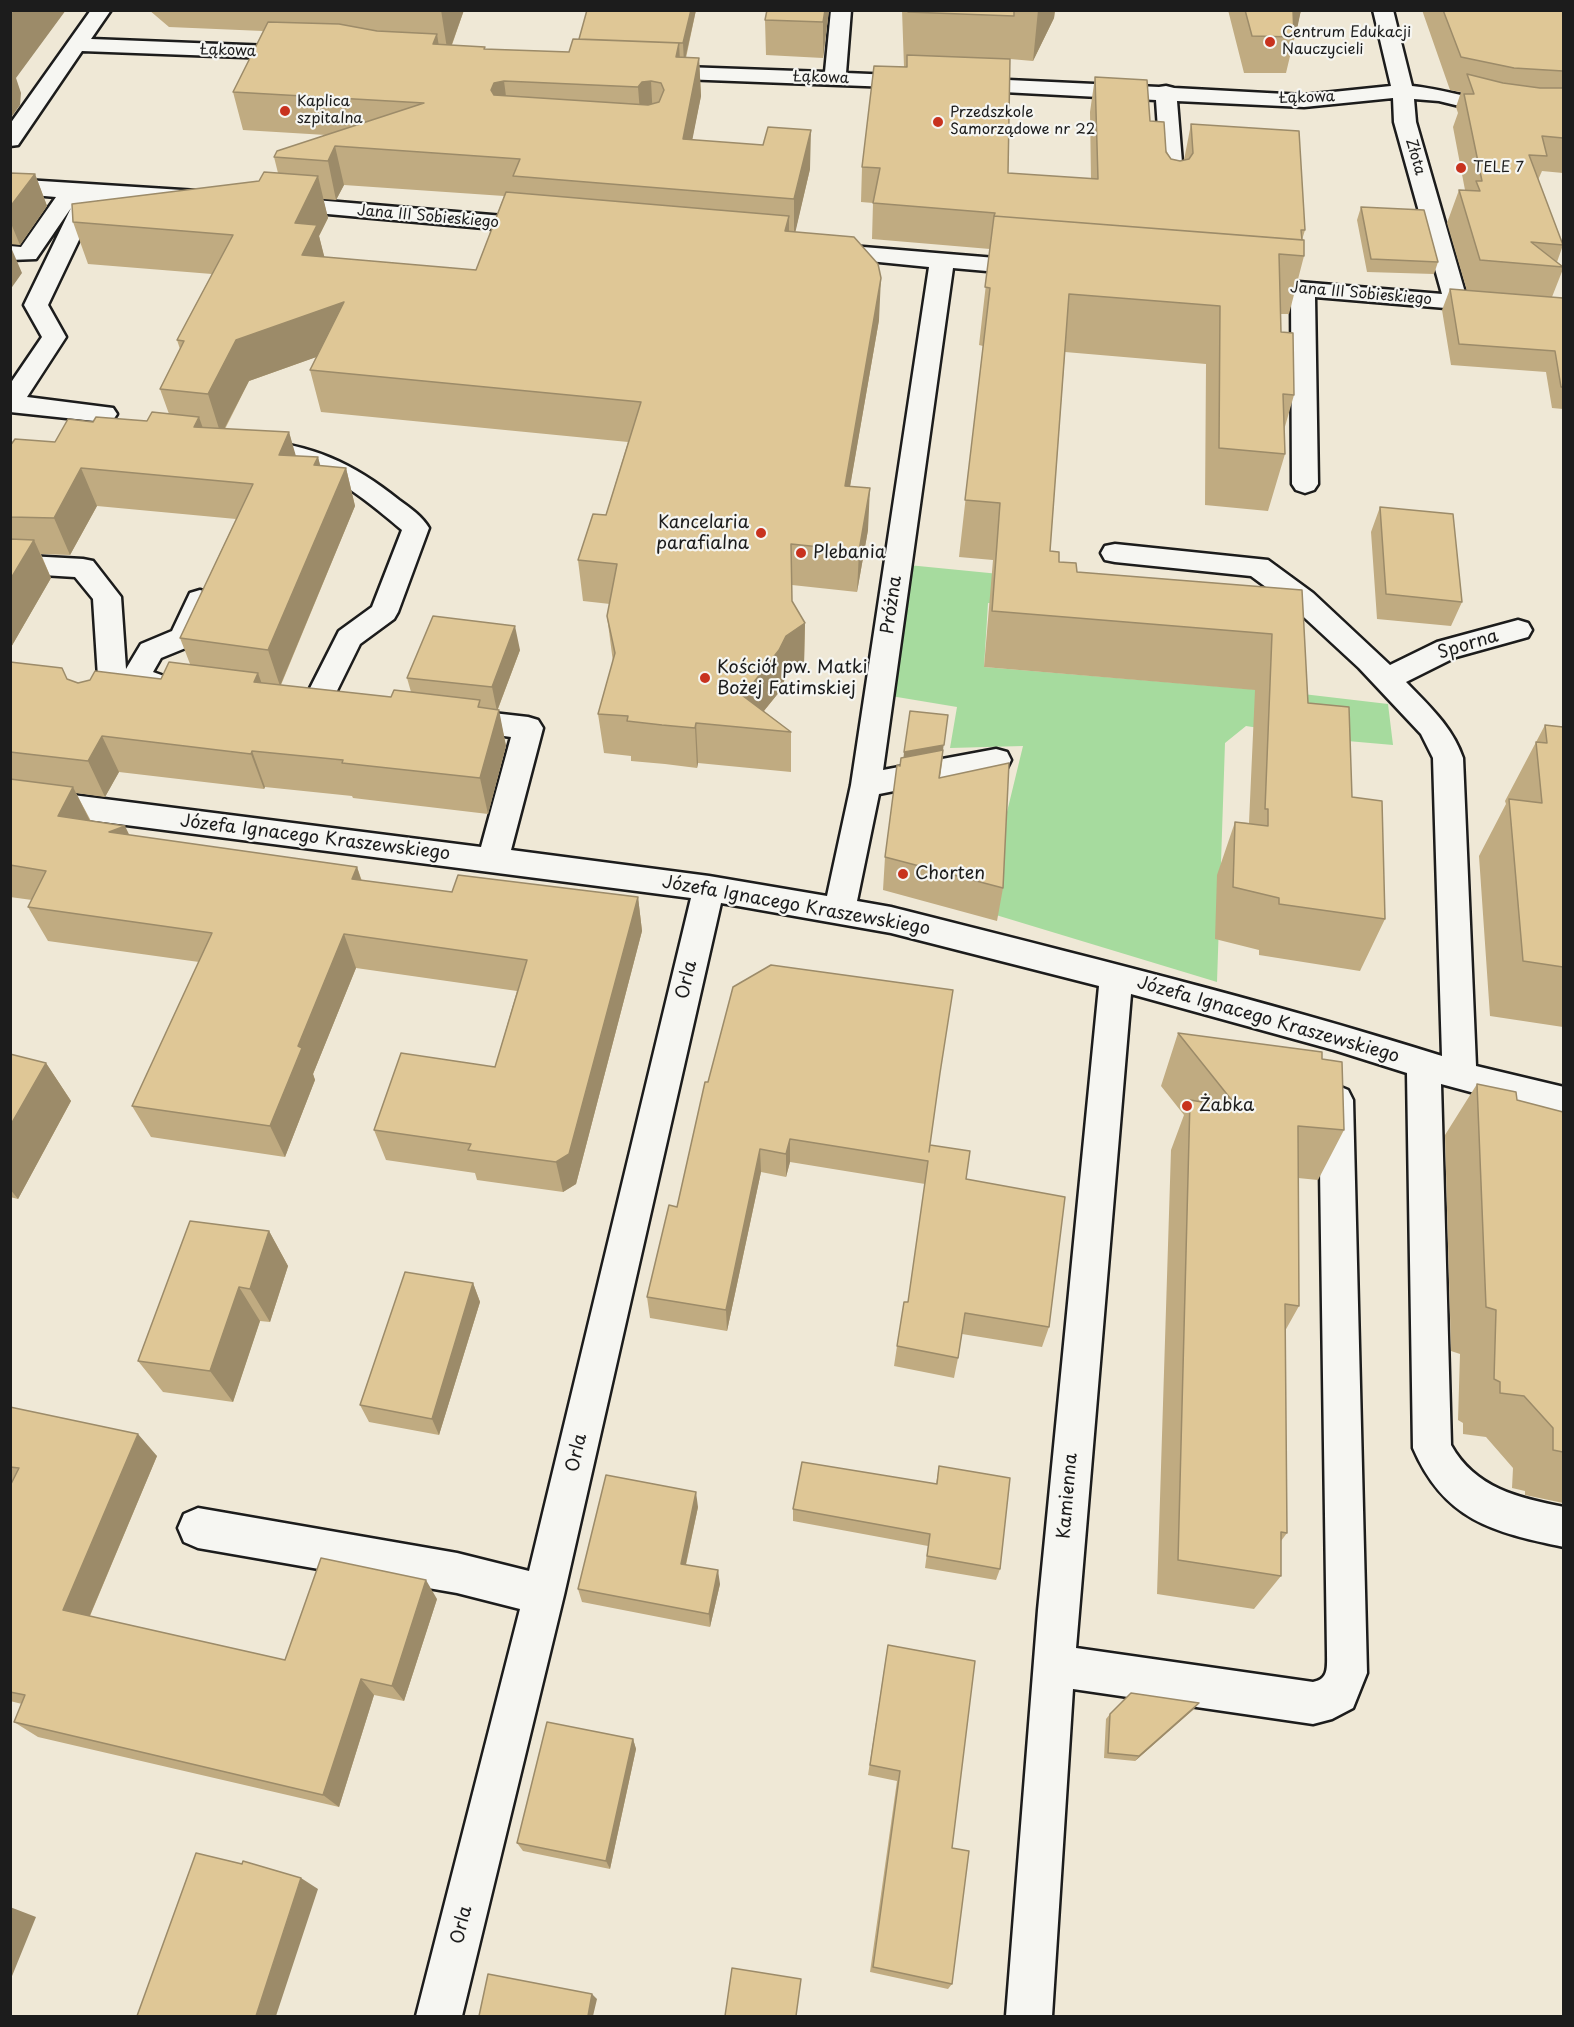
<!DOCTYPE html>
<html>
<head>
<meta charset="utf-8">
<style>
  body { margin:0 }
  #map { position:relative; width:1574px; height:2027px; overflow:hidden; background:#efe8d6; font-family:"Playpen Sans",sans-serif }
  canvas { display:block }
  .frame { position:absolute; inset:0; border:12px solid #1c1c1c; pointer-events:none }
</style>
</head>
<body>
<div id="map">
<canvas width="1574" height="2027"></canvas>
<div class="frame"></div>
</div>
<script>
const c = document.querySelector('canvas').getContext('2d');
c.lineJoin = 'round';
function paint(path, color) {
  c.fillStyle = color;
  c.fill(path, 'evenodd');
}
function stroke(path, color, width, dash) {
  c.strokeStyle = color;
  c.lineWidth = width;
  c.lineCap = dash ? 'butt' : 'round';
  c.setLineDash(dash || []);
  c.stroke(path);
}
function drawText(font, color, halo, rows, align = 'center') {
  c.font = font + ' "Playpen Sans",sans-serif';
  c.lineWidth = 4.5;
  c.setLineDash([]);
  c.textBaseline = 'middle';
  c.strokeStyle = halo;
  c.fillStyle = color;
  for (const [text, x, y, turn = 0] of rows) {
    c.save();
    c.translate(x, y);
    c.rotate((+turn || 0) * Math.PI / 180);
    c.textAlign = isNaN(turn) ? turn : align;
    if (halo) c.strokeText(text, 0, 0);
    c.fillText(text, 0, 0);
    c.restore();
  }
}
const green = new Path2D(`
  M898 564 1050 579 1049 608 988 603 984 667 1286 692 1388 704 1393 745 1336 740 1246 726 1225 743 1217 982 996 915 1007 812 1023 746 950 748 957 707 879 694Z`);
const minor = new Path2D(`
  M91 10H111L91 39 297 47 304 49 307 53 304 57 297 59 82 51 18 145 10 146V124Z
  M831 10H851L846 73 917 76 924 78 928 82 924 86 917 88 656 78 649 76 646 72 649 68 656 66 825 72Z
  M1373 10H1393L1412 86C1440 89 1466 97 1494 102 1517 106 1540 107 1564 107V119H1528L1492 114 1439 101 1414 99 1416 122 1466 296 1564 304V318L1315 297 1318 484 1314 490 1305 493 1296 490 1292 484 1291 295 1243 290 1239 285 1243 280 1251 278 1442 294 1394 122 1393 98 1304 107 1177 101 1184 187 1181 192 1173 194 1165 192 1162 187 1156 100 965 90 958 88 954 84 958 80 965 78 1159 87 1166 86 1174 88 1304 95 1391 86Z
  M10 179 198 191 206 193 209 198 206 203 198 205 98 200 48 305 66 337 27 397 113 408 117 414 113 420 104 422 10 412V384L42 337 24 305 71 208 36 259 10 260V246L21 247 56 197 10 193Z
  M280 197 539 219 547 221 550 226 547 231 539 233 272 209 269 204 272 199Z
  M827 244 1032 261 1040 263 1044 268 1040 273 1032 275 953 268 883 770 996 749 1007 752 1011 760 1007 768 996 771 879 794 857 901 891 907C1076 954 1261 999 1442 1056L1433 758 1421 734 1359 668 1293 607 1251 576 1115 562 1105 560 1101 553 1105 546 1115 544 1268 560 1313 593 1390 665 1437 642 1518 620 1528 623 1532 630 1528 637 1456 657 1406 682C1428 705 1452 726 1463 758L1476 1066 1564 1087V1117L1441 1084 1451 1445C1475 1488 1518 1498 1564 1507V1547C1492 1532 1444 1520 1413 1448L1407 1073 1334 1050 1131 994 1076 1648 1313 1682C1329 1679 1327 1667 1327 1653L1319 1100 1324 1090 1336 1085 1348 1090 1353 1100 1367 1673 1353 1708 1332 1719 1313 1724 1073 1689 1052 2016H1006L1038 1610 1099 986 891 933 721 903 564 1595 462 2016H416L520 1609 457 1593 198 1548 184 1542 178 1528 184 1514 198 1508 457 1553 529 1571 691 898 10 810V787L481 847 511 737 448 728 443 720 448 712 458 709 528 717 538 720 543 728 511 850 709 876 827 896 851 785 929 267 819 256 815 251 819 246Z
  M252 440C311 444 353 463 399 500 410 508 422 516 429 528L398 612 394 619 360 644 327 711 317 715 307 711 302 704 339 631 372 607 402 530C370 503 334 473 293 462 277 457 259 458 243 454L239 448 243 442Z
  M10 555 83 559 93 561 121 597 126 669 141 644 172 631 190 593 200 590 210 593 214 600 193 645 161 658 153 672 164 676 168 683 164 690C145 696 121 690 102 684L98 677 93 599 75 577 10 573Z`);
const wall = new Path2D(`
  M149 10H464L452 45 485 49 569 52 579 39 587 10H696L686 58H699L701 96 692 139 810 169 795 232 879 320 850 486 868 530 857 592 792 585V601L805 623 804 664 786 676 780 691 764 711 791 732V772L698 763 697 768 665 764 631 761V756L604 753 598 714 613 662 607 616 610 604 583 601 578 560 606 515 628 442 321 412 310 370 316 357 249 381 225 429 289 432 295 456 318 457 320 466 346 468 355 506 281 685 391 697 411 692 407 678 520 650 498 709 506 746 488 814 353 798 352 796 265 787 264 789 119 772 105 797 76 793 91 821 129 835 357 867 362 881 452 892 638 897 642 931 576 1184 563 1192 477 1180 475 1173 386 1160 374 1130 495 1067 517 991 356 968 313 1074 315 1080 285 1157 151 1137 132 1106 199 962 48 941 28 907 32 900 10 897V662L78 683 161 679 190 664 180 638 236 519 97 506 70 555 41 554 51 578 10 649V446L55 442 93 422 147 421 169 414 160 389 180 349 177 340 212 274 88 264 73 222 259 181 278 173 274 157 326 135 243 130 233 92 263 31 169 27ZM344 185 504 196 476 270 324 257 319 236 328 218 323 199 336 200Z
  M829 10 823 58 766 55 765 20Z
  M902 10H1055L1054 18 1033 61 1010 59 1008 173 1091 179 1090 112 1095 77 1150 121 1171 159 1180 161 1184 160 1191 124 1305 230 1302 240 1304 256 1289 314H1280L1281 332 1294 395 1284 430 1285 454 1268 511 1205 505 1206 364 1065 352 1050 551 1059 562 1077 572 1302 590 1308 703 1352 797 1385 919 1360 971 1259 955V950L1215 939 1217 875 1235 822 1249 823 1255 690 984 667 993 560 959 557 983 346 979 345 990 249 872 239 873 203 861 202 862 167 904 67Z
  M1228 10H1301L1286 73H1244Z
  M1422 10H1563V173L1542 171 1538 180 1563 245 1557 262 1563 266V269L1552 297 1563 298V409L1552 408 1546 372 1451 365 1442 310 1450 289 1467 291 1447 223 1459 190H1465L1453 127 1458 113 1456 107 1461 92 1450 90Z
  M10 173 35 174 47 206 20 245 10 244Z
  M1361 207 1438 262 1434 274 1367 272 1357 220Z
  M1380 507 1462 602 1451 626 1377 619 1371 532Z
  M1545 725 1563 727V1027L1490 1016 1479 856 1506 804 1505 801Z
  M904 752 943 757 940 778 1003 888 997 921 883 890 885 857 900 766 904 758Z
  M1178 1033 1322 1059 1344 1130 1318 1180 1298 1178 1299 1306 1285 1331 1287 1533 1281 1541V1576L1254 1609 1157 1594 1171 1150 1184 1115 1161 1086Z
  M10 1054 46 1063 71 1101 18 1199 10 1197Z
  M705 1082 937 1092 929 1152 966 1179 1049 1327 1042 1347 962 1334 958 1358 954 1378 894 1366 897 1346 908 1302 925 1184 790 1162 786 1177 761 1172 727 1331 650 1318 647 1297 677 1207Z
  M1477 1084 1517 1100 1563 1112V1503L1525 1495V1491L1512 1488 1513 1468 1486 1437 1463 1434V1423L1458 1420 1460 1354 1451 1351 1445 1135Z
  M269 1231 288 1266 270 1322 260 1321 233 1402 163 1392 138 1361Z
  M473 1283 480 1302 439 1435 369 1422 360 1405Z
  M10 1407 157 1456 90 1616 285 1660 437 1599 404 1701 374 1695 339 1807 38 1737 14 1722 22 1704 10 1701V1486L12 1483H10Z
  M939 1466 1000 1569 996 1580 925 1568 928 1546 793 1521V1509L936 1484Z
  M698 1507 686 1565 720 1584 710 1627 582 1602 578 1589Z
  M886 1657 952 1848V1984L948 1989 870 1972 897 1781 868 1775Z
  M1194 1709 1135 1761 1104 1758 1106 1719 1110 1714Z
  M633 1739 636 1749 610 1869 523 1851 517 1843Z`);
const shadedWall = new Path2D(`
  M14 10H66L16 78 21 93 20 105 10 119V15Z
  M441 10H464L448 55Z
  M691 10H696L684 64 683 43Z
  M825 10H829L823 58V22Z
  M1038 10H1055L1054 18 1033 61Z
  M1291 10H1301L1295 39H1294V37Z
  M437 34 443 72 433 44Z
  M679 43 681 81 676 57Z
  M699 58 701 96 685 177 683 139Z
  M504 81 509 119 491 90 494 83Z
  M651 81 653 119 641 125 638 87 642 82Z
  M811 130 810 169 794 238V199Z
  M335 146 344 185 336 200 328 161Z
  M35 174 47 206 20 245 10 221V207Z
  M318 176 328 218 319 236 327 267 313 297 295 223Z
  M789 216V257L785 231Z
  M10 245 22 273 10 290Z
  M881 278 879 320 843 527 845 486Z
  M344 302 353 344 249 381 221 435 208 394 236 340Z
  M199 417 212 454 194 427Z
  M289 432 300 470 279 455Z
  M318 457 328 495 314 465Z
  M81 468 97 506 70 555 54 518Z
  M346 468 355 506 280 686 268 650Z
  M870 488 868 530 857 592 859 551Z
  M34 540 51 578 10 649V580Z
  M805 623 804 664 786 676 780 691 750 728 743 696 786 636Z
  M515 626 520 650 497 711 492 687Z
  M258 673 271 709 254 682Z
  M499 710 506 746 488 814 480 778Z
  M948 715 942 757 939 784 903 764 904 752Z
  M696 723 698 763 697 768 695 728Z
  M102 736 119 772 105 797 88 761Z
  M252 751 265 787 264 789 251 754Z
  M73 787 91 823 58 816Z
  M125 826 142 861 109 832Z
  M357 867 368 902 352 879Z
  M638 897 642 931 576 1184 563 1192 556 1162Z
  M344 934 356 968 313 1074 315 1080 285 1157 270 1126 298 1046Z
  M46 1063 71 1101 18 1199 10 1189V1126Z
  M790 1139V1162L786 1177V1154Z
  M760 1149 761 1172 727 1331 726 1310Z
  M269 1231 288 1266 270 1322 250 1289Z
  M473 1283 480 1302 439 1435 432 1419Z
  M239 1287 260 1321 233 1402 210 1371Z
  M138 1434 157 1456 85 1627 63 1610Z
  M696 1492 698 1507 683 1577 681 1564Z
  M718 1570 720 1584 710 1627 709 1614Z
  M426 1580 437 1599 404 1701 392 1686Z
  M361 1679 374 1695 339 1807 323 1795Z
  M1199 1703 1194 1709 1135 1761 1139 1756Z
  M633 1739 636 1749 610 1869 606 1861Z
  M301 1878 318 1889 276 2016H256Z
  M10 1907 36 1917 10 1981Z
  M592 1994 597 1999 593 2016H588Z`);
const building = new Path2D(`
  M587 10H691L683 43 579 39Z
  M767 10H825L823 22 765 20Z
  M908 10H1014V16L908 12Z
  M1245 10H1293L1294 37 1252 36Z
  M1443 10H1563V71L1514 68 1461 57Z
  M268 22 339 24 377 31 437 34 433 44 485 47 484 49 569 52 573 39 679 43 676 57 699 58 683 139 763 145 768 127 811 130 794 199 513 176 520 159 335 146 328 161 274 157 277 151 424 103 233 92ZM504 81 638 87 642 82 651 81 661 83 664 90 659 102 648 105 494 95 491 90 494 83Z
  M907 55 1010 59 1008 173 1098 179 1095 77 1147 80 1150 121 1164 122 1166 152 1171 159 1180 161 1189 159 1193 153 1191 124 1299 131 1305 230H1301L1302 240 994 216 995 213 873 203 880 168 862 167 874 66 907 67Z
  M1467 74 1503 83 1540 88H1563V138L1542 136 1547 156 1529 155 1563 245 1531 242 1563 267 1480 260 1459 190 1480 191 1476 181H1482L1464 94H1474Z
  M264 172 318 176 295 223 317 225 302 255 476 270 506 192 789 216 785 231 854 237 878 264 881 278 845 486 870 488 859 551 791 544 792 601 805 623 786 636 779 650 743 696 791 732 696 723 695 728 662 725 627 721 628 716 598 714 615 653 607 616 617 564 578 560 593 514 606 515 641 402 310 370 344 302 236 340 208 394 160 389 184 341 177 340 233 235 73 222 72 204 259 181Z
  M10 173 35 174 10 207Z
  M1361 207 1424 210 1438 262 1371 259Z
  M994 216 1304 240V256L1279 254 1281 332 1293 333 1294 395 1283 394 1285 454 1219 448 1220 306 1069 294 1050 551 1059 552V562L1076 563 1077 572 1302 590 1308 703 1349 707 1352 797 1382 801 1385 919 1279 904V898L1233 887 1235 822 1268 826V809H1265L1272 634 992 611 1000 503 965 500 990 288 985 287Z
  M1450 289 1563 298V387H1561L1555 351 1459 344Z
  M152 412 199 417 194 427 289 432 279 455 318 457 314 465 346 468 268 650 180 638 253 484 81 468 54 518 10 517V446L15 439 55 442 68 419 93 422 96 417 147 421Z
  M1380 507 1453 514 1462 602 1386 594Z
  M10 539 34 540 10 580Z
  M433 616 515 626 492 687 407 678Z
  M10 662 62 668 67 679 78 683 90 680 95 671 161 679 169 662 258 673 254 682 391 697 394 690 480 700 478 707 499 710 480 778 342 763 343 760 252 751 251 754 102 736 88 761 10 752Z
  M910 711 948 715 944 745 904 752Z
  M1545 725 1563 727V967L1523 961 1509 799 1542 803 1536 742 1547 743Z
  M943 750 939 778 1009 763 1003 888 885 857 897 765 900 766 901 758Z
  M10 779 73 787 58 816 125 826 109 832 357 867 352 879 452 892 458 875 638 897 569 1154 556 1162 468 1150 471 1144 374 1130 401 1053 495 1067 527 960 344 934 298 1046 302 1048 270 1126 132 1106 212 933 28 907 46 871 10 865Z
  M771 965 953 990 940 1073 929 1152 930 1145 970 1151 966 1179 1065 1197 1049 1327 965 1313 958 1358 897 1346 904 1302H908L928 1161 790 1139 786 1154 760 1149 726 1310 647 1297 669 1205 677 1207 705 1082H708L733 987Z
  M1178 1033 1322 1052V1059L1342 1062 1344 1130 1298 1126 1299 1306 1285 1304 1287 1533 1281 1532V1576L1178 1560 1190 1100 1238 1108Z
  M10 1054 46 1063 10 1126Z
  M1477 1084 1516 1092 1517 1100 1563 1112V1452L1553 1450V1428L1524 1396 1500 1393V1382L1494 1379 1496 1310 1486 1307Z
  M190 1221 269 1231 250 1289 239 1287 210 1371 138 1361Z
  M405 1272 473 1283 432 1419 360 1405Z
  M10 1407 138 1434 63 1610 285 1660 321 1558 426 1580 392 1686 361 1679 323 1795 14 1722 25 1695 10 1692V1486L19 1468 10 1467Z
  M802 1462 937 1484 939 1466 1010 1478 1000 1569 927 1556 930 1534 793 1509Z
  M606 1475 696 1492 681 1564 718 1570 709 1614 578 1589Z
  M888 1645 975 1661 952 1848 969 1851 952 1984 873 1967 900 1771 870 1765Z
  M1131 1693 1199 1703 1139 1756 1108 1753 1110 1714Z
  M547 1722 633 1739 606 1861 517 1843Z
  M196 1853 242 1864 243 1861 301 1878 256 2016H137Z
  M732 1968 801 1979 796 2016H725Z
  M488 1974 592 1994 588 2016H479Z`);
const markers = [
  [1270,42,6,"#c8321e"],
  [285,111,6,"#c8321e"],
  [938,122,6,"#c8321e"],
  [1461,168,6,"#c8321e"],
  [761,533,6,"#c8321e"],
  [801,553,6,"#c8321e"],
  [705,678,6,"#c8321e"],
  [903,874,6,"#c8321e"],
  [1187,1106,6,"#c8321e"]
];
const farPoinames = [
  ["Centrum Edukacji",1282,33],
  ["Nauczycieli",1282,50],
  ["Kaplica",297,102],
  ["szpitalna",297,119],
  ["Przedszkole",950,113],
  ["Samorządowe nr 22",950,130],
  ["TELE 7",1473,168]
];
const farStreetnames = [
  ["Łąkowa",228,51,2],
  ["Łąkowa",821,78,2],
  ["Łąkowa",1307,98,-2],
  ["Złota",1415,157,74],
  ["Jana III Sobieskiego",428,217,5],
  ["Jana III Sobieskiego",1361,294,5]
];
const poiNames = [
  ["Kancelaria",749,523,"right"],
  ["parafialna",749,544,"right"],
  ["Plebania",813,553],
  ["Kościół pw. Matki",717,668],
  ["Bożej Fatimskiej",717,689],
  ["Chorten",915,874],
  ["Żabka",1199,1106]
];
const streetNames = [
  ["Próżna",892,605,-82],
  ["Sporna",1468,645,-17],
  ["Józefa Ignacego Kraszewskiego",315,838,7],
  ["Józefa Ignacego Kraszewskiego",796,906,10],
  ["Orla",687,980,-77],
  ["Józefa Ignacego Kraszewskiego",1268,1020,16],
  ["Orla",577,1453,-77],
  ["Kamienna",1068,1496,-85],
  ["Orla",462,1925,-76]
];
paint(green, '#a6db9e');
stroke(minor, '#1c1c1c', 5);
paint(minor, '#f6f6f2');
paint(wall, '#c0ab81');
paint(shadedWall, '#9c8b69');
paint(building, '#dfc796');
stroke(building, '#9c8b69', 1.5);
for (const [x, y, r, color] of markers) {
  const dot = new Path2D();
  dot.arc(x, y, r, 0, 2 * Math.PI);
  c.fillStyle = color;
  c.fill(dot);
  stroke(dot, '#f6f6f2', 2);
}
drawText('15px', '#1c1c1c', '#f6f6f2', farPoinames, 'left');
drawText('15px', '#1c1c1c', '#f6f6f2', farStreetnames);
drawText('18px', '#1c1c1c', '#f6f6f2', poiNames, 'left');
drawText('18px', '#1c1c1c', '#f6f6f2', streetNames);
</script>
</body>
</html>
